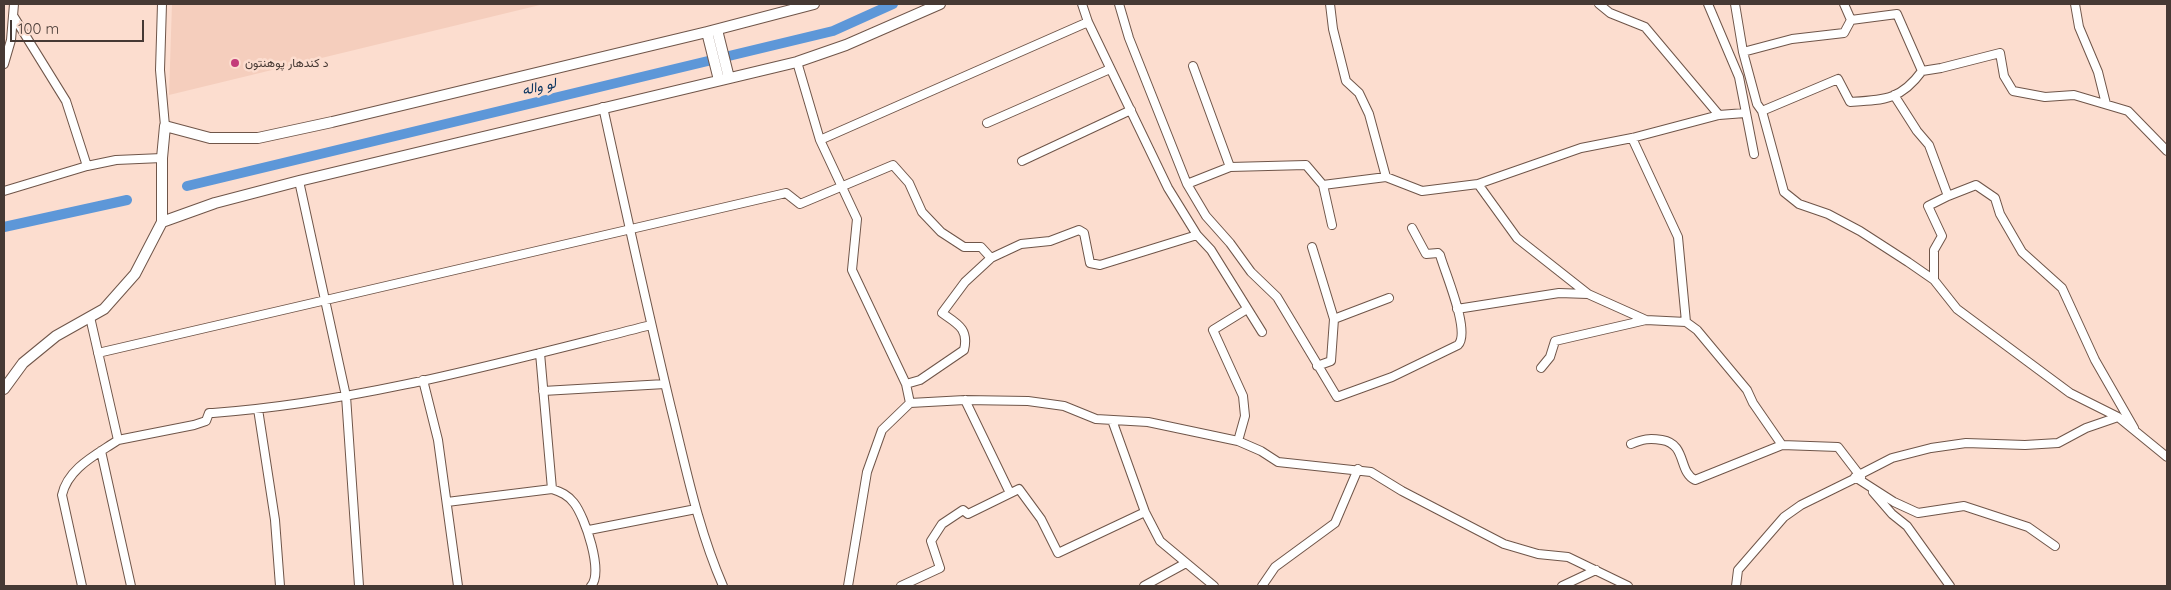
<!DOCTYPE html>
<html>
<head>
<meta charset="utf-8">
<style>
  body { margin:0 }
  #map { position:relative; width:2171px; height:590px; overflow:hidden; background:#fcddcf; font-family:Quicksand,sans-serif }
  canvas { display:block }
  .frame { position:absolute; inset:0; border:5px solid #463934; pointer-events:none }
  .scale { position:absolute; left:10px; top:20px; width:134px; height:22px; box-sizing:border-box; border:2px solid #463934; border-top:0; padding-left:6px; font-size:15px; line-height:18px; white-space:nowrap; color:#463934; -webkit-text-stroke:4px #fcddcf; paint-order:stroke }
</style>
</head>
<body>
<div id="map">
<canvas width="2171" height="590"></canvas>
<div class="frame"></div>
<div class="scale">100 m</div>
</div>
<script>
const c = document.querySelector('canvas').getContext('2d');
c.lineJoin = 'round';
function paint(path, color) {
  c.fillStyle = color;
  c.fill(path, 'evenodd');
}
function stroke(path, color, width, dash) {
  c.strokeStyle = color;
  c.lineWidth = width;
  c.lineCap = dash ? 'butt' : 'round';
  c.setLineDash(dash || []);
  c.stroke(path);
}
function drawText(font, color, halo, rows, align = 'center') {
  c.font = font + ' Quicksand,Vazirmatn,sans-serif';
  c.lineWidth = 5;
  c.setLineDash([]);
  c.textBaseline = 'middle';
  c.strokeStyle = halo;
  c.fillStyle = color;
  for (const [text, x, y, turn = 0] of rows) {
    c.save();
    c.translate(x, y);
    c.rotate((+turn || 0) * Math.PI / 180);
    c.textAlign = isNaN(turn) ? turn : align;
    if (halo) c.strokeText(text, 0, 0);
    c.fillText(text, 0, 0);
    c.restore();
  }
}
const built = new Path2D(`
  M172 4H544L169 95Z`);
const canal = new Path2D(`
  M187 186 833 31 893 4
  M4 227 127 200`);
const minor = new Path2D(`
  M162 4 160 70 165 126
  M1082 4 1088 22 1168 188 1197 235 1211 250 1262 332
  M1119 4 1129 38 1187 184 1206 216 1230 243 1251 272 1277 297 1337 397 1392 377 1458 345C1471 332 1445 273 1440 255L1438 253 1426 254 1412 228
  M1330 4 1333 29 1346 81 1359 93 1369 114 1386 177
  M1599 4 1610 13 1645 27 1719 115
  M1708 4 1739 77 1754 154
  M1735 4 1743 52 1757 104 1762 111 1784 192 1799 204 1828 214 1860 231 1908 262 1934 280 1957 309 2070 393 2118 417 2167 457
  M1844 4 1851 20
  M2075 4 2079 27 2098 72 2106 104
  M14 17 66 101 87 166
  M1743 52 1792 39 1844 33 1851 20 1897 14 1922 71
  M797 62 820 140 857 219 852 270 906 384 910 403
  M4 64 11 40 14 4
  M1193 66 1230 167
  M1894 95 1917 131 1929 145 1948 196 1928 206 1942 236 1934 250V280
  M603 107C625 207 647 308 671 408 686 468 698 529 723 586
  M1762 111 1838 79 1850 102C1884 100 1901 100 1922 71L1941 68 2000 53 2004 76 2013 91 2045 97 2074 95 2128 111 2167 151
  M987 123 1110 69
  M1632 138 1678 237 1686 322
  M820 140 1088 22
  M1022 161 1131 110
  M299 181 346 396 359 586
  M1187 184 1230 167 1306 165 1323 185 1386 177 1422 191 1478 184 1581 148 1632 138 1719 115 1745 113
  M1478 184 1517 238 1588 294
  M1323 185 1332 225
  M4 191 87 166 116 160 162 158
  M1948 196 1976 185 1995 198 2000 214 2022 252 2062 288 2095 360 2134 428
  M1312 247 1334 319 1331 361 1317 366
  M1457 309 1559 293 1588 294 1646 320 1686 322 1697 330 1747 390 1753 403 1782 445
  M1334 319 1389 298
  M98 353 786 193 800 204 893 165 909 183 922 212 941 232 964 247H981L991 258
  M540 353 552 489
  M1541 368 1550 357 1555 341 1646 320
  M423 380 438 440 458 586
  M906 384 920 380 964 350C969 329 958 324 942 313L965 282 991 258 1021 244 1050 241 1079 230 1084 233 1090 263 1100 265 1197 235
  M543 391 665 384
  M965 400 1010 493
  M258 409 275 520 280 586
  M1112 420 1145 512 1160 541 1214 586
  M118 440 194 425 206 421 209 413H213C361 402 507 361 651 325
  M1238 441 1245 416 1243 396 1213 330 1247 309
  M1631 444C1643 439 1649 438 1662 440 1687 444 1678 472 1695 480L1782 445 1838 447 1861 477
  M101 451 131 586
  M1873 492 1892 514 1907 526 1950 586
  M447 502 552 489C561 492 568 495 574 503 585 517 604 573 591 586
  M589 530 696 509
  M2055 546 2028 527 1964 506 1918 513 1894 502 1855 477 1892 458 1931 448 1966 443 2025 445 2058 443 2086 428 2118 417
  M82 586 62 495C68 468 96 455 118 440L90 317
  M848 586 867 472 882 430 910 403 965 400 1028 401 1064 406 1096 419 1148 422 1238 441 1261 451 1278 462 1371 472 1402 491 1504 544 1538 554 1568 557 1628 586
  M901 586 940 568 931 541 942 524 963 510 968 514 1019 489 1041 519 1058 553 1145 512
  M1144 586 1186 563
  M1262 586 1275 567 1335 523 1358 469
  M1562 586 1596 570
  M1736 586 1738 570 1784 517 1801 505 1860 476`);
const tertiary = new Path2D(`
  M717 30 729 78
  M707 32 719 80
  M162 222 215 203 299 181 797 62 846 45 940 4
  M4 389 23 363 56 336 104 309 135 274 162 222V158L165 126 210 138H258L332 122 707 32 814 4`);
const markers = [
  [235,63,5,"#c33b79"]
];
const poiNames = [
  ["د کندهار پوهنتون",245,63]
];
const waterNames = [
  ["لو واله",539,87,-13]
];
paint(built, '#f5cebd');
stroke(canal, '#5d97d8', 10);
stroke(minor, '#6f5549', 10);
stroke(tertiary, '#6f5549', 12);
stroke(minor, '#fff', 8);
stroke(tertiary, '#fff', 10);
for (const [x, y, r, color] of markers) {
  const dot = new Path2D();
  dot.arc(x, y, r, 0, 2 * Math.PI);
  c.fillStyle = color;
  c.fill(dot);
  stroke(dot, '#fcddcf', 2);
}
drawText('12px', '#463934', '#fcddcf', poiNames, 'left');
drawText('italic 14px', '#0d3660', '#fcddcf', waterNames);
</script>
</body>
</html>
